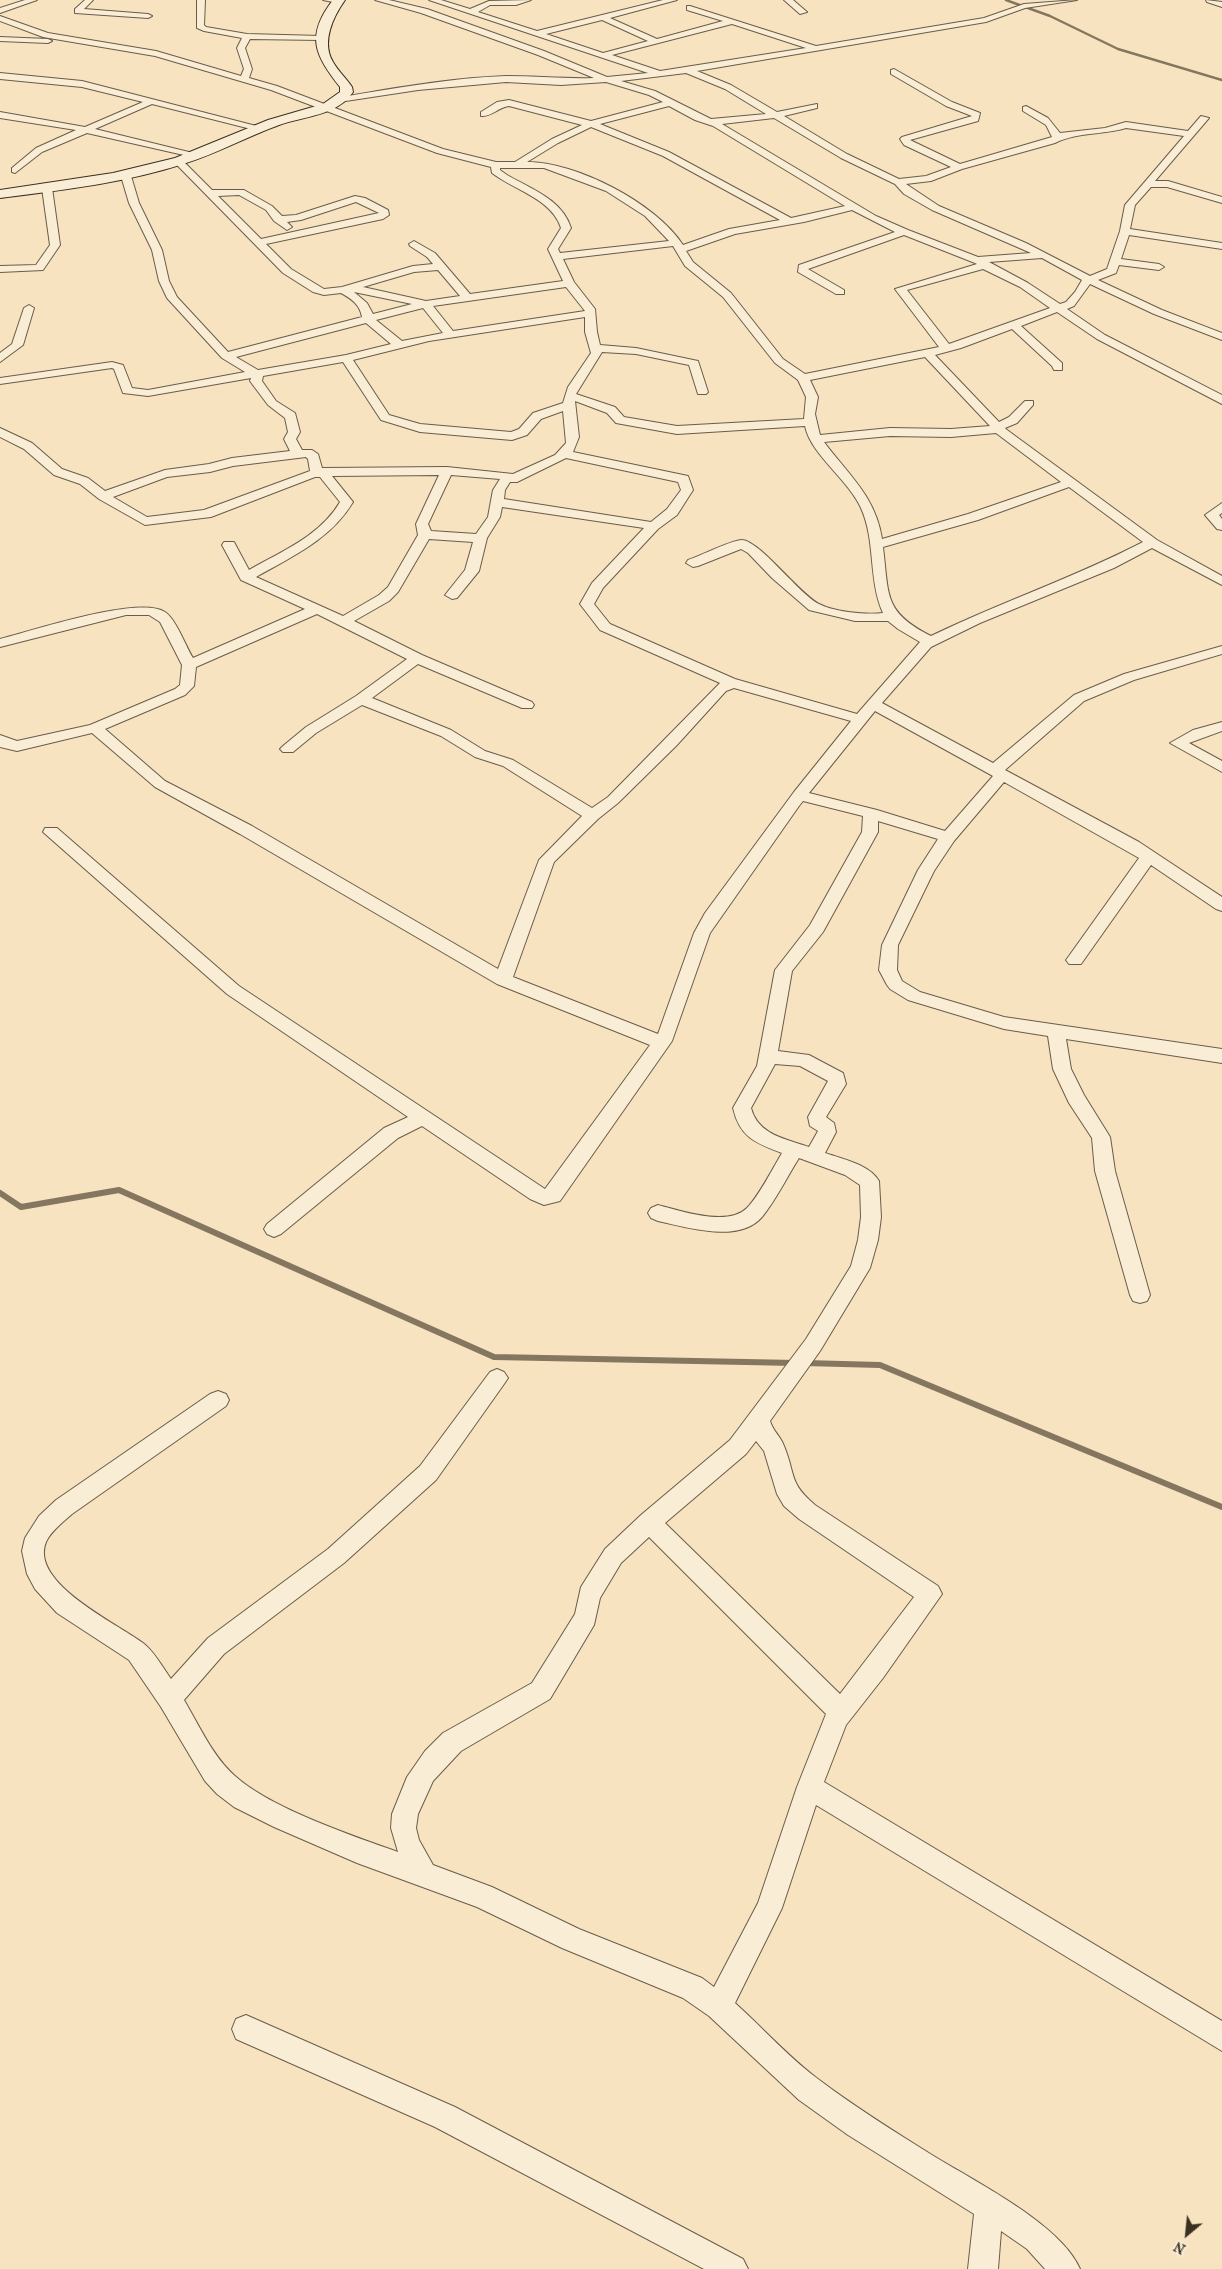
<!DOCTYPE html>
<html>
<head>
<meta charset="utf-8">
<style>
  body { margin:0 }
  #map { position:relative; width:1222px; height:2269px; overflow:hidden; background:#f7e3c0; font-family:"IM FELL French Canon",serif }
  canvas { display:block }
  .north { position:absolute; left:1162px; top:2209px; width:50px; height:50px; -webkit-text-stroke:4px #faedd6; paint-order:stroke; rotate:208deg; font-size:14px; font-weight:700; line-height:20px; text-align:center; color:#3b2f21 }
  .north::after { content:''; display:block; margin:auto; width:18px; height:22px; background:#3b2f21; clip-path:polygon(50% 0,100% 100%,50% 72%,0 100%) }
</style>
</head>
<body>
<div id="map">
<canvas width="1222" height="2269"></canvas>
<div class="north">N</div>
</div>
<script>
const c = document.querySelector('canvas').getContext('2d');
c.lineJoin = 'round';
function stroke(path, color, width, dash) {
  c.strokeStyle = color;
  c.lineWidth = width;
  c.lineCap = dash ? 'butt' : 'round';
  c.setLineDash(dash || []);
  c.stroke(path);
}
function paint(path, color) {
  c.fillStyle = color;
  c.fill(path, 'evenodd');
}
const streamFar1 = new Path2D(`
  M1006 0 1050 16 1118 49 1222 80`);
const stream = new Path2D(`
  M0 1193 21 1207 119 1190 494 1357 796 1363
  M805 1363 880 1365 1222 1507`);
const street = new Path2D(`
  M25 0H37L0 13V8Z
  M85 0H93L84 9 148 14 152 16 148 18 75 13V9Z
  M197 0H205L204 25 206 27 247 34 321 36 325 38 321 40 250 39 245 48 252 69 249 78 277 86 443 149 496 162H515L552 139 582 125 509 106C499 107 491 117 481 116V112L497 102 509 100 591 121 663 102 649 95 606 82 561 85 506 82 418 90 339 102V98L342 97C396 88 451 78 506 76 535 76 564 79 594 78L538 55 421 13 375 0H389L427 9 544 51 607 77 648 73 429 0H441L470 9 489 1 531 0 516 5H490L478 12 537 31 663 0H677L610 18 657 39 723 21 687 10V6H690L816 46 984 18 1024 4 1077 0 1025 8 986 22 697 71 731 85 777 112 817 104V108L784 116 847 154 899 179 926 176 951 167 904 145 900 139 902 137 972 116 946 106 891 74V70L894 69 952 102 980 113 978 121 910 140 960 164 1052 137 1046 125 1023 111V107L1026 106 1048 118 1060 133 1105 128 1126 122 1188 131 1201 116 1209 118 1155 181H1168L1222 197V203L1167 187H1151L1135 205 1130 229 1222 243V249L1129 235 1121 259 1159 264 1164 267 1159 270 1119 265 1116 273 1098 280 1162 310 1222 333V340L1154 314 1090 284 1074 306 1067 309 1105 335 1222 395V404L1097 339 1057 312 1021 326 1062 363V370H1054L1052 366 1012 329 961 348 935 355 999 422 1009 417 1025 401H1033V405L1017 423 1005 428 1007 430 1157 540 1222 576V585L1152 548 1114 568 980 623 931 647 882 703 993 763 1074 695 1124 674 1222 646V654L1134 680 1084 701 1005 770 1139 842 1222 897V911L1216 909 1151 865 1081 964H1069L1066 960 1069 956 1139 858 1004 782 954 841 934 871 898 945 897 970 902 981 920 992 1004 1017 1222 1049V1063L1066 1039 1071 1069 1084 1095 1110 1137 1115 1171 1150 1295 1147 1301 1140 1303 1133 1301 1130 1295 1095 1171 1092 1138 1069 1103 1053 1069 1048 1036 1004 1029 908 1000 890 989 887 985 879 970 882 945 918 870 938 839 878 821V832L823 932 792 971 778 1051 809 1055 843 1073 846 1084 826 1117 834 1123 836 1132 825 1153C842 1159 869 1164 879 1181L881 1217 878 1240 870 1268 820 1351 770 1421C773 1431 781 1437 784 1446 796 1475 788 1482 815 1505L938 1586 942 1594 883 1678 846 1725 824 1782 1222 2021V2051L816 1805 782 1908 735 2003C763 2028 791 2060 822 2082 857 2108 895 2132 932 2155 974 2181 1061 2224 1080 2269H1045L1027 2249 1001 2231 998 2269H968L974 2214 848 2135 799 2100 709 2016 683 1998 562 1948 477 1907 357 1863 274 1827 234 1807 217 1794 205 1781 161 1707 129 1660 57 1613 35 1589 27 1574 22 1551 25 1538 39 1516 56 1500 210 1394 218 1391 226 1394 229 1400 226 1406 72 1514C63 1522 51 1531 46 1542 29 1583 118 1624 143 1643 154 1651 163 1668 171 1679L208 1638 328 1549 420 1466 490 1372 497 1369 504 1372 508 1378 504 1384 436 1480 344 1563 224 1654 184 1700C199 1725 213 1757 235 1776 270 1808 353 1836 398 1852L391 1828 392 1814 407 1777 425 1751 443 1733 532 1683 575 1614 581 1587 605 1549 641 1515 730 1440 806 1339 851 1266 858 1240 861 1217 860 1185 845 1175 799 1158C787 1177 776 1200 762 1217 739 1244 686 1227 658 1221L651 1218 648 1213 651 1208 658 1205C681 1211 728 1227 747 1208 759 1196 773 1168 782 1153 756 1143 740 1138 733 1108L757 1066 775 970 810 925 862 832 863 816 803 801 799 806 710 933 672 1041 560 1201 544 1205 530 1199 422 1126 398 1138 281 1234 274 1237 267 1234 264 1229 267 1224 384 1128 408 1117 227 994 43 832 45 828H57L239 986 545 1189 650 1045 497 984 240 834 155 787 92 733 17 751 0 747V735L17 741 90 725 175 689 180 685 182 665 160 622 149 615H126L0 647V639C32 631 139 595 165 612 176 619 186 647 193 658L305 609 241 580 222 545 224 542H234L249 570C282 551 320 536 340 502L320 477H315L211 517 145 525 99 499 80 484 54 475 24 449 0 437V428L32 443 62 469 88 478 105 491 165 470 209 464 232 458 290 451 284 439 288 432 285 418 268 405 250 381 251 378 148 396 123 393 114 369 112 368 0 384V378L112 362 123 365 132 388 148 390 245 372 222 358 167 298 159 281 152 250 129 203 121 176 123 174 131 176 139 203 162 250 169 281 177 297 228 352 362 317C360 305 352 299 341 293L324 295 313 292 283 273 175 163V159H181L212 190H244L272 206 282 216 296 215 355 196 365 198 388 210 389 215 383 219 266 244 291 269 324 289 342 287 413 266 433 264 427 257 410 246 409 244 414 241 435 253 470 294 563 281 548 249 561 228C552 199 514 190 492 173L491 167 437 153 271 90 155 56 43 37 0 21V16L48 33 156 51 241 76 244 69 237 48 242 38 204 31 197 28ZM602 20 648 41 603 53 546 34ZM732 24 806 48 660 71 612 55ZM686 73 725 89 766 114 711 119 655 91 621 81ZM669 106 695 120 713 126 845 206 791 218 669 152 600 124ZM774 118 841 158 895 184 904 194 932 210 1031 253 978 257 908 230 876 216 722 124ZM591 127 663 156 780 220 729 229 683 245C656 203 576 162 527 162L558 143ZM1126 128 1184 136 1125 205 1120 231 1107 269 1090 276 1026 243 939 206 906 184 931 181 962 169 1055 143C1077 132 1103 135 1126 128ZM500 168H544L606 191 645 216 669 241 560 253 558 249 571 228C562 199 531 189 507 175L500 170ZM239 195 266 210 274 221 287 230 292 227 287 222 301 220 356 202 379 213 261 239 218 196ZM852 210 895 232 799 265 798 272 836 294H844V290L808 269 904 235 975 263 977 264 895 289 939 347 805 374 783 359 731 293 693 262 686 251 735 234 804 222ZM673 246 685 266 723 297 775 363 798 380 806 397 804 419 677 426 624 417 615 407 576 394 602 352 636 354 689 365 698 394H706L708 392 698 361 636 348 600 345 597 332 595 309 574 282 563 259ZM1042 258 1082 280 1075 292 1066 302 1060 304 1028 283 989 262ZM983 269 1020 287 1050 308 949 344 907 290ZM438 270 460 296 426 301 363 287 414 272ZM566 287 585 311 453 331 433 306ZM354 292 412 304 373 314 367 303ZM423 308 443 333 402 341 376 320ZM585 317V332L591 353 568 387 563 403 533 413 519 429 511 432 420 424 389 415 353 360 429 341ZM366 323 391 344 346 355 258 370 236 357ZM925 357 990 426 951 429 890 428 820 435 815 414 818 397 810 380ZM343 362 381 420 420 432 512 440 527 435 541 419 563 411 566 443 555 455 513 474 447 467 322 468 318 454 312 450H302L296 439 300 432 295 413 276 401 262 381 263 376ZM575 401 607 413 616 423 677 434 805 426C811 455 848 479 861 508 876 541 868 580 883 613 866 615 834 612 819 604 799 594 760 541 742 540 732 540 700 556 688 560L686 563 693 567 698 566 741 549 748 553 772 578 809 610 855 621H888L898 629 920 642 857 714 735 679 610 624 594 604 603 588 658 529 677 515 693 490 688 476 573 452 579 437ZM996 433 1061 482 968 514 882 539C876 497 848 474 824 442L890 436 951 437ZM306 457 308 459 310 471 204 510 147 517 113 497 167 477 210 472 233 466ZM566 458 678 482 681 490 667 509 651 522 504 499 505 490 510 482H517ZM439 475 416 524 418 535 388 587 379 595 343 616 256 577C293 556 331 539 353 502L332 476ZM451 475 500 479 493 490 488 517 476 534 431 531 428 524ZM1069 487 1143 542C1074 578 1001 602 931 636 883 612 889 595 883 547L978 520ZM502 507 644 528 592 583 580 604 600 630 720 683 608 797 592 808 513 760 485 751 451 730 372 698 418 664 522 708H532L534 705 532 702 422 655 354 621 389 601 398 592 429 539 473 542 465 570 445 595 452 599 457 598 479 571 487 538 500 517ZM317 614 407 659 356 696 306 727 283 746 280 749 283 752H293L316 733 362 705 441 736 475 757 503 766 582 816 539 860 498 969 252 826 165 781 105 729 185 695 194 686 196 667ZM734 688 851 721 794 792 705 913 694 933 658 1034 513 977 554 862 598 819 618 803 677 745 726 691ZM875 711 993 776 945 831 877 810 809 793ZM775 1064 800 1066 828 1081 808 1117 810 1126 818 1131 809 1147C786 1139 758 1135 751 1108ZM756 1441 764 1451 777 1494 784 1506 799 1519 914 1597 840 1694 665 1523 746 1454ZM649 1537 826 1714 797 1787 758 1903 714 1987 702 1978 579 1929 492 1887 433 1865 419 1840 416 1828 418 1814 433 1781 461 1751 550 1699 594 1625 600 1598 621 1563Z
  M323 0H341L342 1 338 3Z
  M784 0H793L807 12 800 14Z
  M1206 0 1222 2V7L1207 2Z
  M0 37 48 39 52 41 48 43 0 41Z
  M0 73 82 81 264 128 259 131 152 104 95 129 197 154V158L87 133 42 152 15 173 12 172V168L36 148 76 130 0 118V112L85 127 143 102 82 87 0 79Z
  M47 185 52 188 60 245 43 270 0 272V266L36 265 50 245 42 188Z
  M29 305 34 308 23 345 0 362V353L12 344 24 308Z
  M1222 503V513L1219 515 1222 519V530L1217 529 1205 515Z
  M1222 722V731L1189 743 1222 761V772L1170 743 1193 730Z
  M246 2015 455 2107 743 2259 748 2269H704L435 2127 236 2039 232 2029 236 2019Z`);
const secondary = new Path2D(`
  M333 0H345C333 17 321 42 333 62 338 71 346 78 352 87L353 92C337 116 304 116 279 125 246 137 216 154 183 164 124 183 62 190 0 198V190L113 173 175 158 268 120 323 104 340 92V87C315 55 305 36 333 0Z`);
stroke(streamFar1, '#857660', 2.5);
stroke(stream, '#857660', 6);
stroke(street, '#6a5c49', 2);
stroke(secondary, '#3b2f21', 2);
paint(street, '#faedd6');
paint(secondary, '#faedd6');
</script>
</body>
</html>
